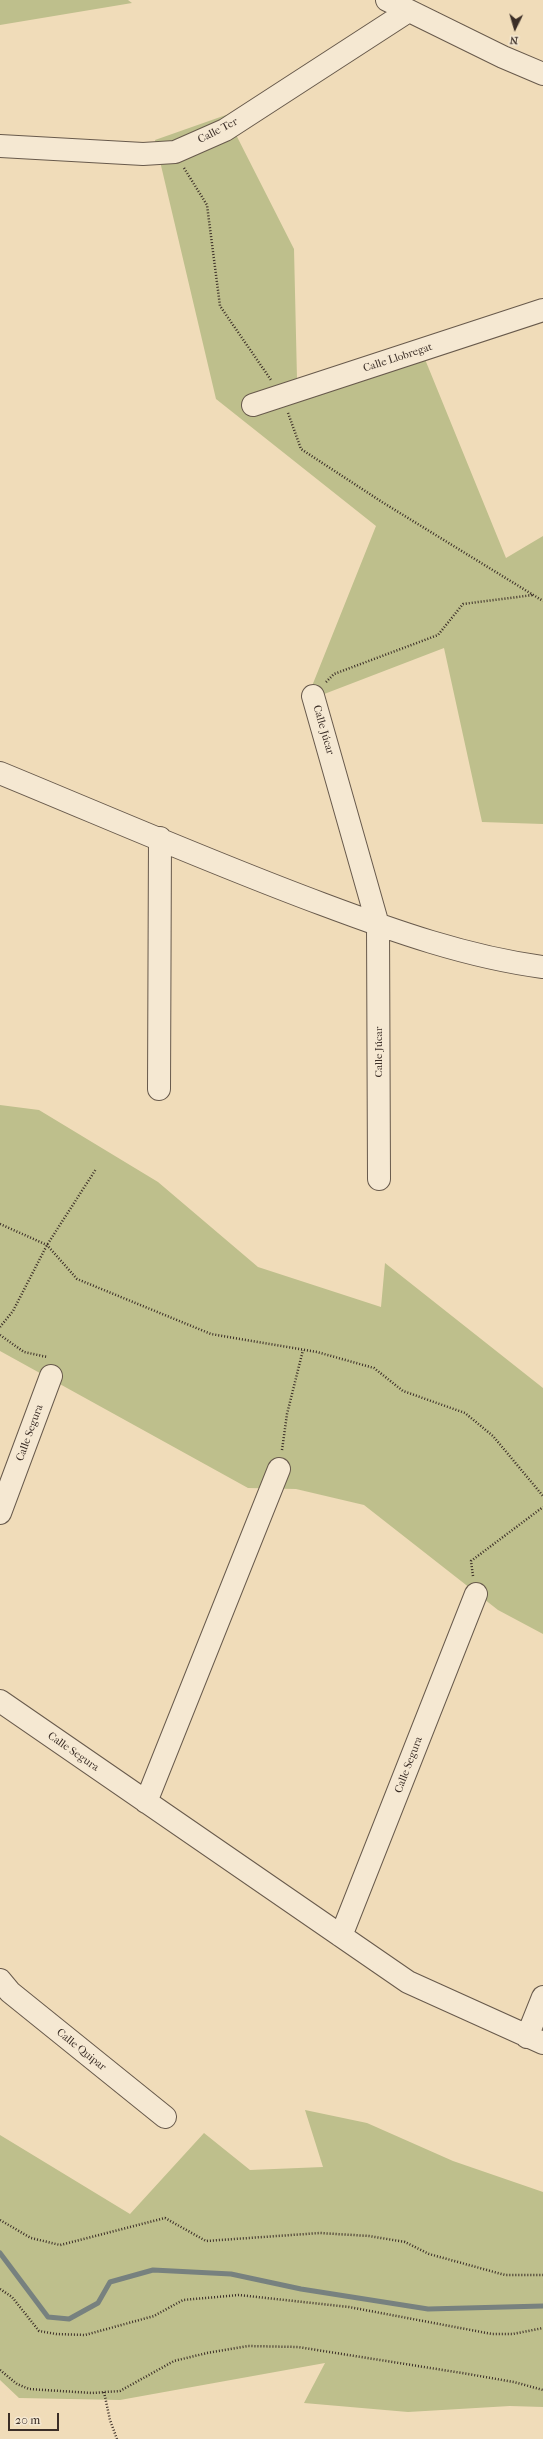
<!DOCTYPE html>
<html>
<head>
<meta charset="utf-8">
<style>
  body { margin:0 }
  #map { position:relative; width:543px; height:2439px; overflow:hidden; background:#f0dcb9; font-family:"IM FELL French Canon",serif }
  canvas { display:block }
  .north { position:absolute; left:495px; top:8px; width:40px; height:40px; -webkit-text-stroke:3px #f5e8d2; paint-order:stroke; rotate:185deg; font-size:11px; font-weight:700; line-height:16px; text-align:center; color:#3b2e27 }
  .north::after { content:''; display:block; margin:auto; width:14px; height:18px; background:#3b2e27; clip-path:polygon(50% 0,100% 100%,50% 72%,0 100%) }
  .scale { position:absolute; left:8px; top:2413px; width:51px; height:18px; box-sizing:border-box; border:2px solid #3b2e27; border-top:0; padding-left:5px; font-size:12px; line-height:14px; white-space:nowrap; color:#3b2e27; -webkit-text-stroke:3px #f5e8d2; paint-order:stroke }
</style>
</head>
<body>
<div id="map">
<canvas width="543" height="2439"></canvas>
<div class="north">N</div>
<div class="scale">20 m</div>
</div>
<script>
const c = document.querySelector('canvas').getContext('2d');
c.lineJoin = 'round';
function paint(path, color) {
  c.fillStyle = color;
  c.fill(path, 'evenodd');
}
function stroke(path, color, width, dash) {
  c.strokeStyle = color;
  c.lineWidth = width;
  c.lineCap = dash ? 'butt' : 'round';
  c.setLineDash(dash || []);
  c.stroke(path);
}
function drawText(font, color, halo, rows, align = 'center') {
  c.font = font + ' "IM FELL French Canon",serif';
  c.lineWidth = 3;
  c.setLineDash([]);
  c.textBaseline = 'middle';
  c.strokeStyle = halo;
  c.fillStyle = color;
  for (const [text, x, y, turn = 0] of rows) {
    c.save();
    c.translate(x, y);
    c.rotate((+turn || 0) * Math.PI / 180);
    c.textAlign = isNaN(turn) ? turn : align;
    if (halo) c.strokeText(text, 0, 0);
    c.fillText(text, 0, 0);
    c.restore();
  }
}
const green = new Path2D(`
  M0 0H128L132 3 0 25Z
  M226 115 294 249 297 379 420 347 506 558 543 536V824L482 822 444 648 306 701 376 526 216 399 155 140Z
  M0 1105 39 1110 158 1182 258 1267 381 1307 385 1263 543 1388V1634L498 1610 364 1505 296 1489 248 1488 0 1351Z
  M305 2110 367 2123 453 2161 543 2192V2407L510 2406 408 2412 304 2403 325 2363 120 2400 19 2398 0 2380V2135L130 2214 204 2133 250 2170 323 2167Z`);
const stream = new Path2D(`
  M0 2253 48 2317 69 2319 98 2303 110 2282 153 2270 231 2274 301 2289 428 2309 543 2306`);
const path = new Path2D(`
  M184 168 207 205 220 306 271 380
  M288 413 301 449 382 502 543 601
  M326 682 334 674 438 635 463 604 533 595
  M0 1224 47 1245 77 1279 211 1334 317 1352 374 1368 403 1391 465 1413 493 1436 543 1496
  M0 1327 13 1311 47 1245 96 1169
  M0 1335 24 1352 47 1357
  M282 1450 287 1414 303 1350
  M473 1576 471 1561 543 1507
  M0 2220 31 2238 60 2245 165 2218 206 2241 320 2233 369 2236 405 2242 429 2254 505 2275H543
  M0 2289 12 2297 39 2331 56 2334 85 2335 154 2316 183 2300 239 2295 349 2307 492 2334H513L543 2328
  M0 2370 17 2384 29 2389 92 2393 120 2391 174 2361 207 2353 248 2346 298 2347 462 2373 514 2382 543 2390
  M104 2392 110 2420 117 2439`);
const minor = new Path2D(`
  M387 0 503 57 543 74
  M0 146 143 154 175 152 225 130 407 12
  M253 405 543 310
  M313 696 378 925 379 1179
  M0 773C107 817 214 864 322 904 394 931 467 957 543 967
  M159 1089 160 838
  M0 1513 51 1376
  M0 1701 408 1982 543 2043
  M146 1802 279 1469
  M341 1936 476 1594
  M0 1980 10 1992 165 2117
  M527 2037 543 1997`);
const streetNames = [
  ["Calle Ter",218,131,-27],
  ["Calle Llobregat",398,358,-18],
  ["Calle Júcar",323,730,74],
  ["Calle Júcar",379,1052,-90],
  ["Calle Segura",30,1433,-70],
  ["Calle Segura",73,1752,35],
  ["Calle Segura",409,1765,-69],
  ["Calle Quipar",81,2050,39]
];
paint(green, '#bebf8c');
stroke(stream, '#77817f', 5);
stroke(minor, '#685a4c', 24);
stroke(path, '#3b2e27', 2.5, [1, 2]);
stroke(minor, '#f5e8d2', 22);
drawText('11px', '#3b2e27', '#f5e8d2', streetNames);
</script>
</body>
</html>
